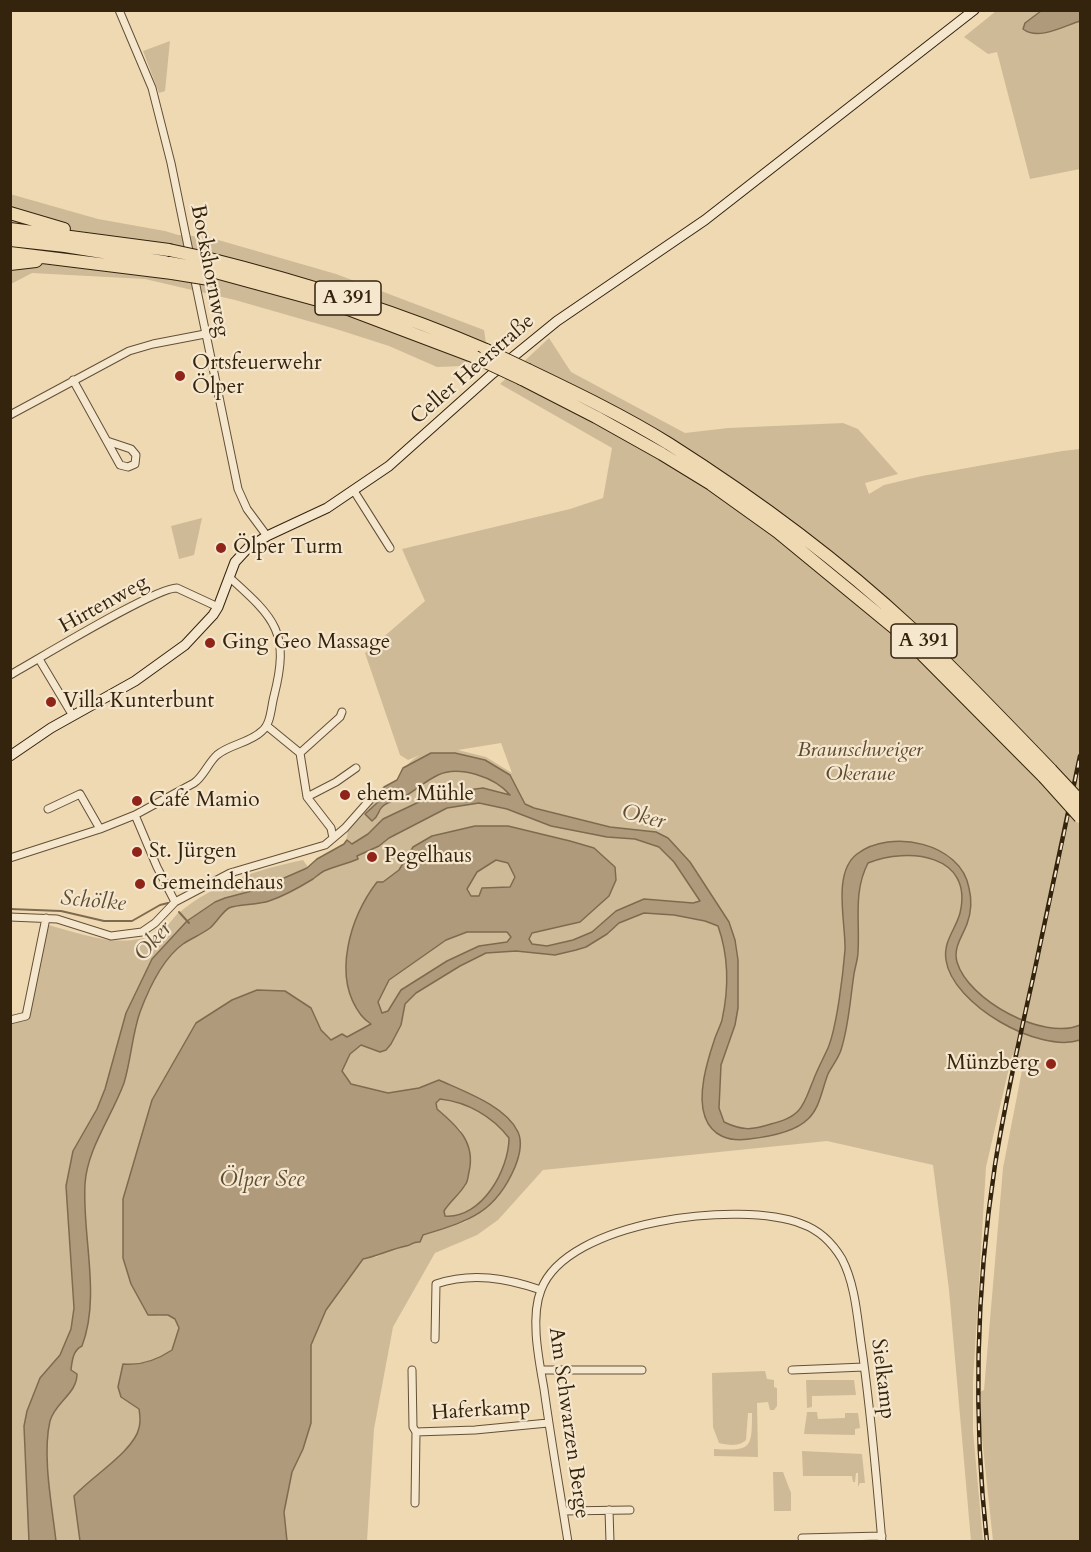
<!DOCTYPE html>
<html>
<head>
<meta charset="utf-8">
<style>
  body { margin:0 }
  #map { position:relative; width:1091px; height:1552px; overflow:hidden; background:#efd9b3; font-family:Cardo,serif }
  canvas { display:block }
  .frame { position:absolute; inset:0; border:12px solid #34230d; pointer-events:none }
</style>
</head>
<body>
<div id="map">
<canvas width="1091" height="1552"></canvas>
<div class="frame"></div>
</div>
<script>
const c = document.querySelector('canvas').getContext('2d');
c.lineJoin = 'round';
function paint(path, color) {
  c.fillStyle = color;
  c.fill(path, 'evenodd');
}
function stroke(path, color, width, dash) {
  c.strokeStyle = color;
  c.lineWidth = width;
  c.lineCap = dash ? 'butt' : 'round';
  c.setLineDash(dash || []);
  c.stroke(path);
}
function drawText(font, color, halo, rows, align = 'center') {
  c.font = font + ' Cardo,serif';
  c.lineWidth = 4.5;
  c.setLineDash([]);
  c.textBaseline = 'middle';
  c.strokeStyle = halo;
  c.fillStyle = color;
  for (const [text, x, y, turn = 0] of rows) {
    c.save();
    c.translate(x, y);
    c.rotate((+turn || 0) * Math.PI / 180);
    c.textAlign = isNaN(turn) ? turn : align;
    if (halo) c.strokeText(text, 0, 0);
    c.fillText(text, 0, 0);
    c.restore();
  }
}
const green = new Path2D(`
  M996 11H1041L1025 23 1023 30 1043 33 1080 21V169L1030 179 997 52 988 54 964 37Z
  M170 41 165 91 159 93 143 51Z
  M10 194 98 219 165 231 178 235 208 237 336 274 484 330 486 343 463 366 437 367 389 346 336 329 235 300 145 279 32 273 11 284Z
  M549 338 571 372 685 433 728 428 843 423 858 429 898 474 865 483 869 494 884 485 922 476 1062 451 1080 449V1541H993L981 1429 980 1392 984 1390 1003 1168 1024 1060 1012 1055 986 1167 973 1381V1431L983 1541H971L949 1290 933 1165 827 1141 543 1170 498 1220 477 1235 435 1253 393 1327 374 1429 367 1541H287L284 1512 292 1472 303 1449 311 1423V1345L326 1310 363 1259 376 1257 398 1246H407L423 1235 465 1222 495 1200 518 1133 461 1089 439 1080 419 1088 388 1093 351 1084 342 1070V1034L331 1040 321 1031 311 1008 285 991 257 990 232 1000 157 1316 168 1315 175 1319C191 1353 149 1365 123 1364L118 1387 121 1397 139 1408C140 1415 141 1421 139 1428 134 1451 91 1477 74 1496L80 1541 11 1542V1020L26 1016 45 924C83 934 122 951 159 932 167 928 173 918 179 912L188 921 180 912C215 883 259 869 303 860L308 867C320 857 352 848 347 829 359 816 369 801 382 789 387 785 394 784 398 779 404 768 409 761 420 755L408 760 400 755 365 653 425 601 402 549 570 509 603 498 612 448 500 384ZM501 743 512 773 486 757 458 750Z
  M202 518 194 555 179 559 171 526Z
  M440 1099C468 1102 492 1116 509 1138 509 1169 482 1219 445 1216L444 1211 451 1200 466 1185 461 1130 437 1109 436 1103Z
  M765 1371 767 1379 774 1380V1387L777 1388V1406L774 1410H770L768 1402 757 1403 758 1457 714 1456V1449C751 1451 752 1449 752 1413H748L746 1440C739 1447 728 1445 719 1443L713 1427 712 1373Z
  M806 1380H854L856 1395 812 1396V1407L807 1408Z
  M807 1412H817L818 1419 845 1418V1413H858L860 1428 855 1429V1435L804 1434Z
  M802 1451 862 1454 865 1483H860L858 1487V1473H856L855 1482H853L852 1476H803Z
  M773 1472H783L791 1493V1511H774Z`);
const water = new Path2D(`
  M1041 11H1080V21C1064 26 1038 41 1023 29L1025 23Z
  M431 753H455L485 760 510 775 525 804 534 808 610 827 656 832 668 838 690 862 729 922 735 940 738 960V1008L735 1025 721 1065 719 1108 724 1122C743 1131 752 1130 771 1124 782 1121 792 1118 799 1110 806 1102 809 1090 813 1081 817 1070 823 1059 828 1048 837 1026 843 974 845 950 846 923 832 873 857 854 891 828 961 843 969 888 972 900 971 913 967 924 962 937 953 948 957 962 968 1000 1043 1041 1080 1025V1040C1039 1054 952 1004 946 960 943 941 956 929 960 913 974 854 908 847 868 863 853 892 860 921 858 952 858 959 855 967 854 974 850 1000 849 1025 841 1050 838 1059 832 1066 828 1074 822 1089 820 1108 808 1119 794 1133 767 1137 749 1139 729 1142 712 1136 705 1117 697 1095 707 1062 714 1041 716 1034 720 1027 722 1020 729 988 729 957 718 926L705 921 674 915 644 913 619 923 607 934 586 947 576 950 555 955 516 951 486 953 460 966 416 993 405 1004 401 1025 391 1044 386 1050 380 1052 361 1045 350 1054 342 1071 351 1084 388 1093 419 1088 439 1080C463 1091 506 1106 518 1132 523 1143 519 1157 515 1167 495 1214 468 1221 423 1235L420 1242C413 1241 412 1245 406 1246 391 1249 378 1256 363 1259L326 1310 311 1345V1423L303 1449 292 1472 284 1512 287 1541H80L74 1496C91 1477 134 1451 139 1428 141 1421 140 1415 139 1409L121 1397 118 1387 123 1364C141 1366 157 1360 172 1350L179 1328 175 1319 168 1315H148L131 1284 123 1258V1199L152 1100 196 1023 232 1000 257 990 285 991 311 1008 321 1030 331 1040 342 1034 347 1037 371 1024C368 1022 364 1019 361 1015 331 976 351 916 377 882H383L399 870 413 847 432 836 475 826H508L570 841 594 848 615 867 616 880 609 896 580 922 532 933 529 939 532 944 547 946 573 940 592 932 616 911 644 899 693 903 700 901 674 862 659 847 635 839 607 837 551 826 507 809 479 803 447 808 389 838 379 846 357 856 358 859C347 864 335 866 324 871 320 873 317 876 313 879 300 887 284 896 269 901 258 905 237 904 229 908 222 912 217 922 210 928 202 934 192 938 183 944 162 959 149 988 140 1012 132 1035 131 1060 124 1083 112 1116 87 1149 85 1184 82 1236 101 1296 82 1346 73 1350 72 1361 71 1370L77 1374C77 1394 55 1402 50 1421 42 1455 52 1506 56 1541L29 1542 24 1426 27 1411 40 1378 60 1355 71 1329 74 1308 66 1186 73 1151 97 1109 105 1089 126 1013 152 959 187 921 215 902 225 898 259 889 307 868 317 859 344 844 347 840 352 844 368 834 383 819 421 801 445 793 483 788 510 795C495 777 459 765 438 775 427 780 417 789 407 795 399 800 389 800 382 807 377 812 380 815 372 821L365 814 378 802 375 798 384 787 397 780 403 768ZM496 860 508 863 515 877 510 887 482 888 479 896H471L467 889 477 872ZM467 932H507L511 937 507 942 479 946 447 961 401 990 388 1011 382 1013 378 1002 389 980 446 940ZM440 1099C467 1102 492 1116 509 1138 509 1169 482 1219 445 1216L444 1211C450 1201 460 1194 465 1185 468 1182 468 1176 469 1172 476 1142 457 1126 437 1109L436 1103Z`);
const stream = new Path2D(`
  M10 909 61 911 104 921H132L160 905 168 903
  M179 912 189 923`);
const street = new Path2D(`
  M119 10 152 88 171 163 190 256
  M194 276 238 489 247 509 267 536
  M73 380 120 465 128 467 135 464 136 455 131 449 107 441
  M10 415 129 351 153 344 205 334
  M354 491 390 548
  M39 659 73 716
  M10 675C37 660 156 587 177 588L218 607
  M267 726 300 753 307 797 331 828 333 838
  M300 753 340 717 342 712
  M307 797 336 782 356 768
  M48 809 80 794 100 829
  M135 815 157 867 175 902
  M10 858 100 829 135 815 194 783C204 776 208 763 217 755 230 744 250 743 262 731 271 724 271 707 274 696 290 633 276 619 229 577
  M10 917 57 919 111 936 142 932 155 923 175 902 230 873 325 845 345 828 375 794
  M10 1020 26 1016 46 918
  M435 1339 436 1284C472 1272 506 1278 541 1290
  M412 1370 413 1427 416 1432 415 1503
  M541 1370H642
  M792 1370 864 1367
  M416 1432 475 1430 548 1423
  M609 1510 610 1542
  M563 1511 630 1510
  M802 1538 882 1536
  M568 1542C560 1491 551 1440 544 1389 539 1360 530 1318 541 1290 567 1220 741 1200 802 1224 819 1230 833 1244 842 1259 855 1284 857 1315 861 1343 871 1409 876 1475 882 1542`);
const secondary = new Path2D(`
  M10 756 51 728 135 681 185 645 213 615 218 607 235 562 248 548 267 536 327 508 389 466 492 374 557 321 705 220 974 10`);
const highway = new Path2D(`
  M10 213 64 229
  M10 229 169 250
  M10 240 65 246 170 263
  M10 253 172 273
  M206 258C302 282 396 311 486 350
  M10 264 36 261
  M208 270 340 306 475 357
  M528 370C576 393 624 416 669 444 754 498 837 559 911 628 959 674 1005 722 1051 770
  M522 379 596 417 662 454 711 484 778 532 902 634 1044 777`);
const rail = new Path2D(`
  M987 1542C973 1416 976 1290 995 1165 1005 1102 1019 1040 1033 978 1049 904 1065 830 1080 756`);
const highwayBridge = new Path2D(`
  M169 250 206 258
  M170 263 208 270
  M172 273 209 279
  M486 350 528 370
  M475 357 522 379
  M1051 770 1080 801
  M1044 777 1080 817`);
const markers = [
  [180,376,6,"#8f2418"],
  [221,548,6,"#8f2418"],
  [210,643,6,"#8f2418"],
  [51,702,6,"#8f2418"],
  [345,795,6,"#8f2418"],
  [137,801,6,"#8f2418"],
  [137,852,6,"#8f2418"],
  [372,857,6,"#8f2418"],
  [140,884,6,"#8f2418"],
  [1051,1064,6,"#8f2418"]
];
const shields = [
  [348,298,66],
  [924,641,66]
];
const shieldNames = [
  ["A 391",348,298],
  ["A 391",924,641]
];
const streetNames = [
  ["Bockshornweg",209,271,79],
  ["Celler Heerstraße",473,370,-41],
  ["Hirtenweg",104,605,-29],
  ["Sielkamp",882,1379,83],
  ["Haferkamp",481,1411,-4],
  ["Am Schwarzen Berge",568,1423,82]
];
const poiNames = [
  ["Ortsfeuerwehr",192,364],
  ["Ölper",192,388],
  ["Ölper Turm",233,548],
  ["Ging Geo Massage",222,643],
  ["Villa Kunterbunt",63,702],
  ["ehem. Mühle",357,795],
  ["Café Mamio",149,801],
  ["St. Jürgen",149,852],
  ["Pegelhaus",384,857],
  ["Gemeindehaus",152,884],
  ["Münzberg",1039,1064,"right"]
];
const parkNames = [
  ["Braunschweiger",860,751],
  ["Okeraue",860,775]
];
const waterNames = [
  ["Oker",643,818,14],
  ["Schölke",93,902,5],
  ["Oker",154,942,-49],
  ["Ölper See",262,1181]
];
paint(green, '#cfba97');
paint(water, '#af9b7b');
stroke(water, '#7e6b4f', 1.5);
stroke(stream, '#7e6b4f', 2);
stroke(street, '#635036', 9);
stroke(secondary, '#34230d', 11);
stroke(highway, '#34230d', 14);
stroke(street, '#f5e6ce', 7);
stroke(secondary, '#f5e6ce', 9);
stroke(highway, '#efd9b3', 12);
stroke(rail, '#34230d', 4.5);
stroke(rail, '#f5e6ce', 2, [7]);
stroke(highwayBridge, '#34230d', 14, []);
stroke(highwayBridge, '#efd9b3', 12);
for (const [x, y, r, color] of markers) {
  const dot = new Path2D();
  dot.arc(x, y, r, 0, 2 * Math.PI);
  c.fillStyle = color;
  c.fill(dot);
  stroke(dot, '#f5e6ce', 2);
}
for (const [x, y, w] of shields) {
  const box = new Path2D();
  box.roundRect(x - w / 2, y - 17, w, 34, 4.5);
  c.fillStyle = '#f5e6ce';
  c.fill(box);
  stroke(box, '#34230d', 1.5);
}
drawText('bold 20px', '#34230d', null, shieldNames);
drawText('21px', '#34230d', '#f5e6ce', streetNames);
drawText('21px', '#34230d', '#f5e6ce', poiNames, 'left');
drawText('italic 21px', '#5b4930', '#f5e6ce', parkNames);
drawText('italic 22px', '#5f4d34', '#f5e6ce', waterNames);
</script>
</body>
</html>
